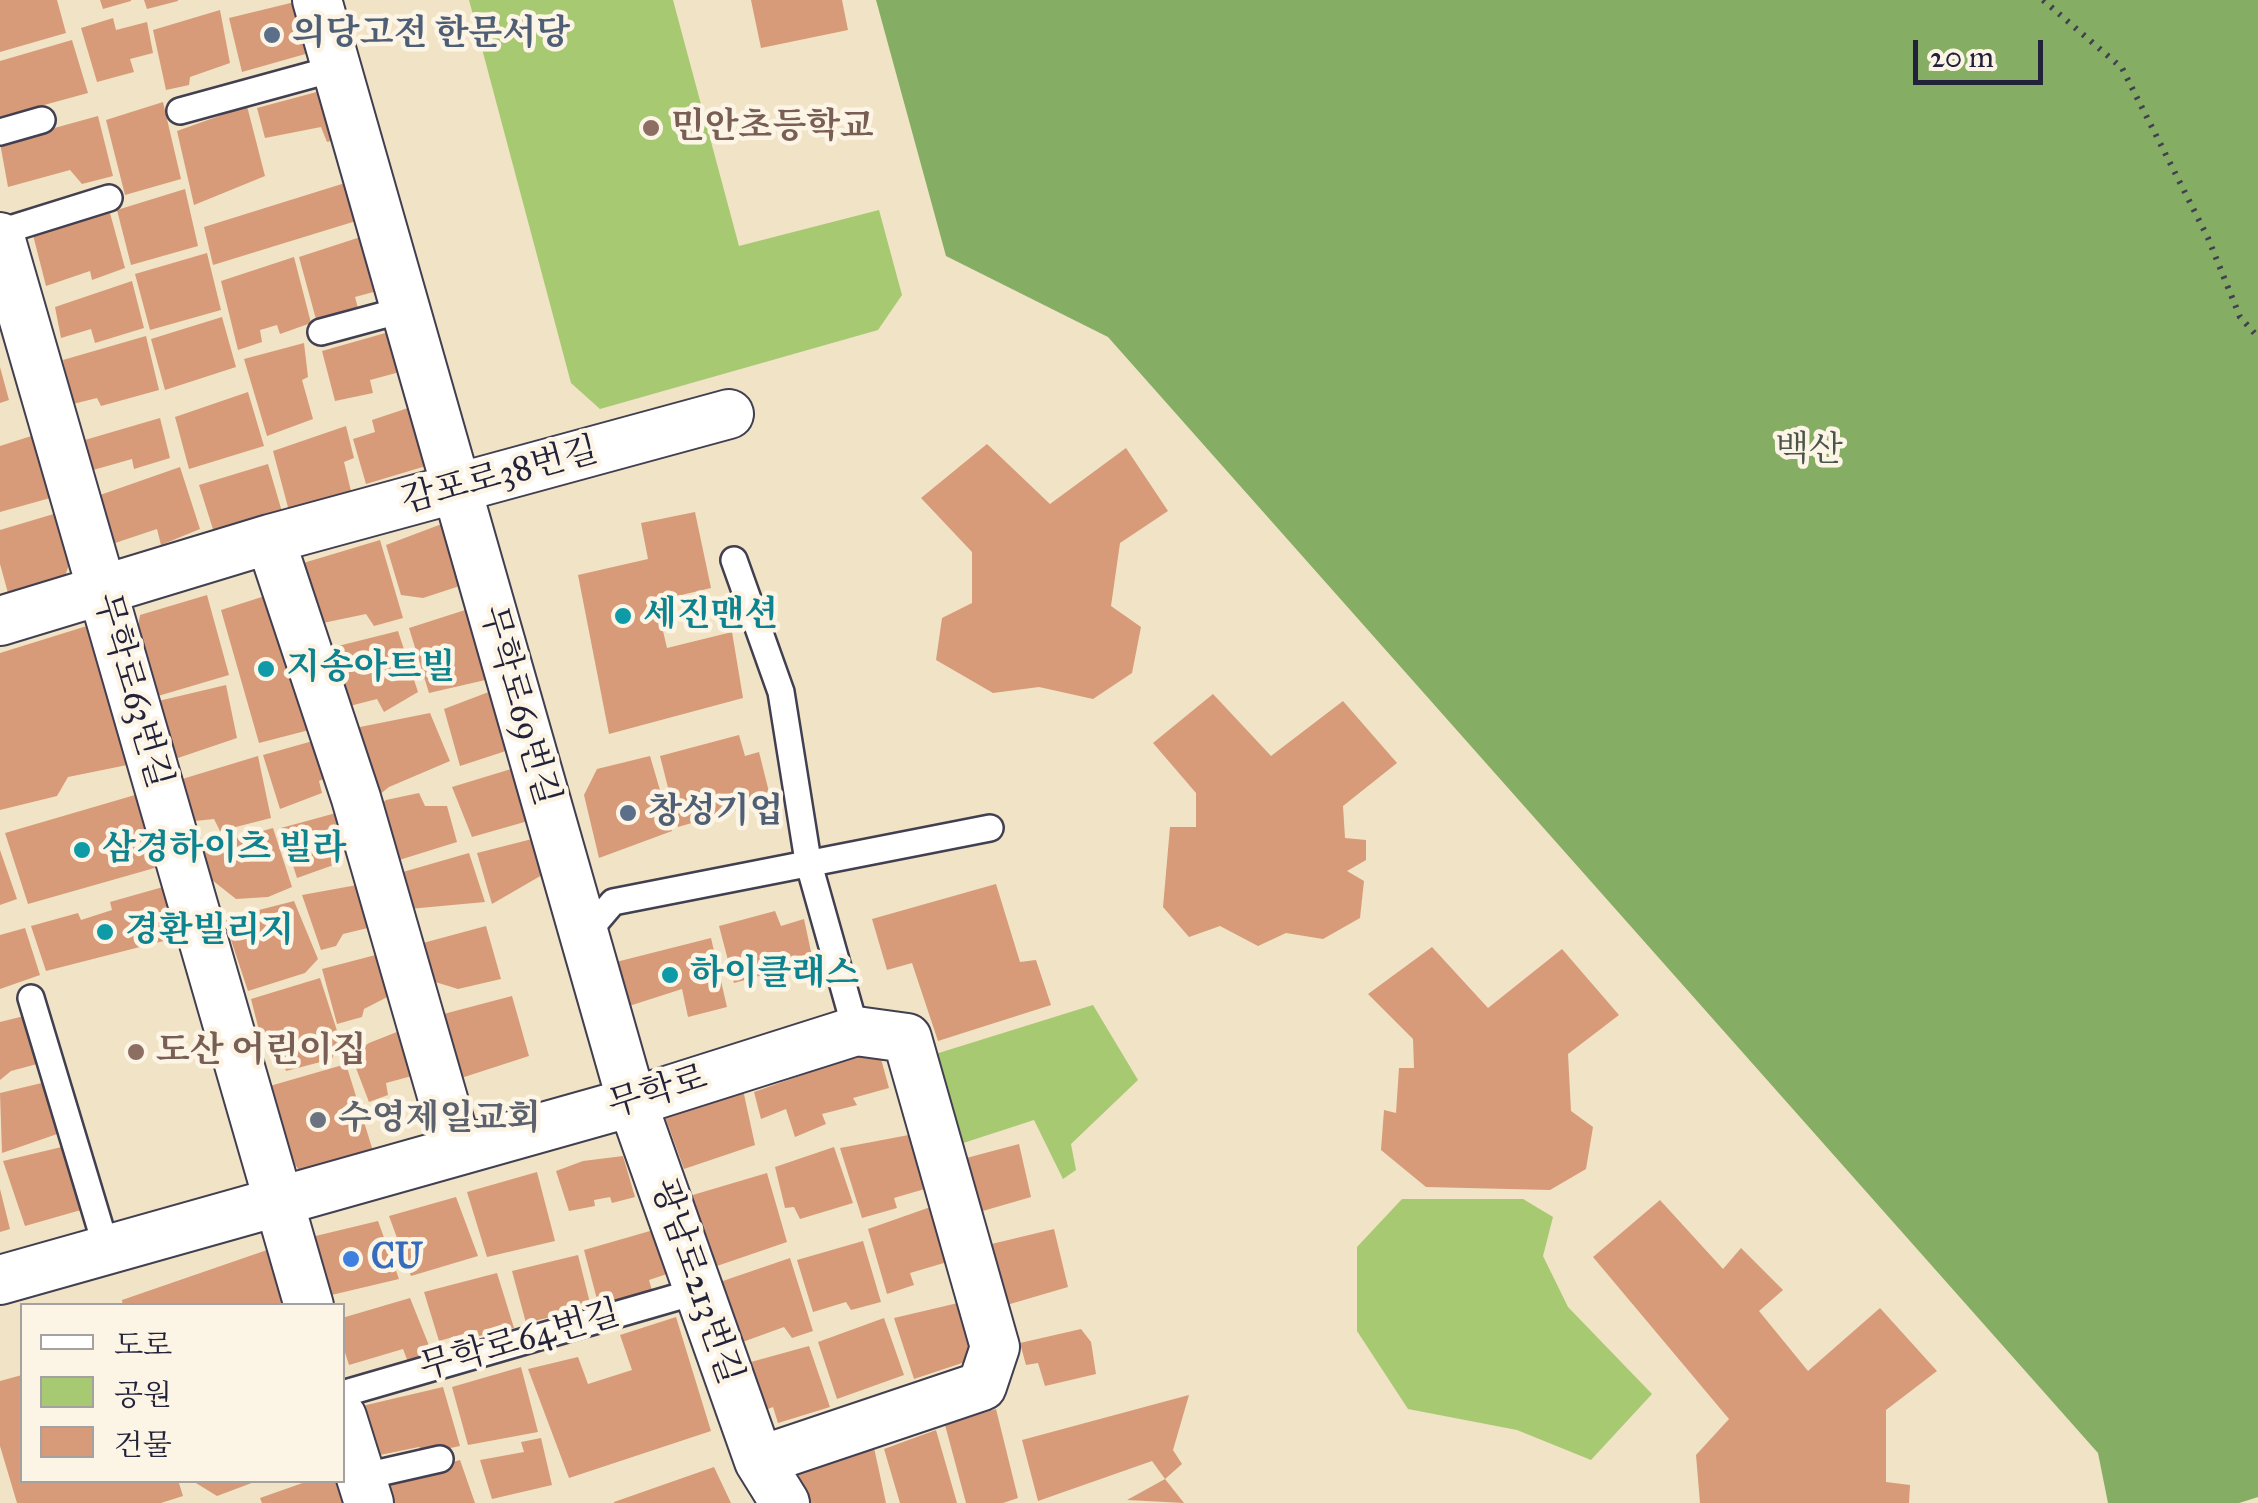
<!DOCTYPE html>
<html>
<head>
<meta charset="utf-8">
<style>
  body { margin:0 }
  #map { position:relative; width:2258px; height:1503px; overflow:hidden; background:#f1e3c5; font-family:"IM FELL Great Primer","Noto Serif KR",serif }
  canvas { display:block }
  .legend { position:absolute; left:20px; top:1303px; width:325px; height:180px; box-sizing:border-box; background:#fcf5e5; border:2px solid #a5a1a1; margin:0; padding:12px 18px; list-style:none; font-size:30px; color:#22223b }
  .legend li { display:flex; align-items:center; gap:20px; height:50px }
  .legend b { width:50px; border:2px solid #a5a1a1 }
  .scale { position:absolute; left:1913px; top:40px; width:130px; height:45px; box-sizing:border-box; border:5px solid #22223b; border-top:0; padding-left:12px; font-size:30px; line-height:35px; white-space:nowrap; color:#22223b; -webkit-text-stroke:8px #fcf5e5; paint-order:stroke }
</style>
</head>
<body>
<div id="map">
<canvas width="2258" height="1503"></canvas>
<ul class="legend">
<li><b style="height:12px;background:#fff"></b>도로</li>
<li><b style="height:28px;background:#a7c971"></b>공원</li>
<li><b style="height:28px;background:#d79b79"></b>건물</li>
</ul>
<div class="scale">20 m</div>
</div>
<script>
const c = document.querySelector('canvas').getContext('2d');
c.lineJoin = 'round';
function paint(path, color) {
  c.fillStyle = color;
  c.fill(path, 'evenodd');
}
function stroke(path, color, width, dash) {
  c.strokeStyle = color;
  c.lineWidth = width;
  c.lineCap = dash ? 'butt' : 'round';
  c.setLineDash(dash || []);
  c.stroke(path);
}
function drawText(font, color, halo, rows, align = 'center') {
  c.font = font + ' "IM FELL Great Primer","Noto Serif KR",serif';
  c.lineWidth = 9;
  c.setLineDash([]);
  c.textBaseline = 'middle';
  c.strokeStyle = halo;
  c.fillStyle = color;
  for (const [text, x, y, turn = 0] of rows) {
    c.save();
    c.translate(x, y);
    c.rotate((+turn || 0) * Math.PI / 180);
    c.textAlign = isNaN(turn) ? turn : align;
    if (halo) c.strokeText(text, 0, 0);
    c.fillText(text, 0, 0);
    c.restore();
  }
}
const green = new Path2D(`
  M469 0H673L739 246 879 210 902 295 878 330 600 409 571 383Z
  M1093 1005 1138 1080 1071 1144 1076 1170 1063 1179 1034 1120 951 1147 929 1056Z
  M1402 1199H1523L1553 1217 1543 1256 1568 1307 1652 1394 1591 1460 1517 1430 1408 1409 1357 1331V1247Z`);
const forest = new Path2D(`
  M876 0H2258V1497L2239 1503H2108L2098 1453 1108 337 946 256Z`);
const building = new Path2D(`
  M0 0H57L66 33 0 52Z
  M100 0H131V1L103 9Z
  M144 0H178V1L147 9Z
  M303 0 316 51 242 72 229 18Z
  M751 0H842L848 30 761 48Z
  M220 10 230 63 190 77 189 85 166 90 153 30Z
  M113 18 116 30 147 22 153 53 130 59 134 72 97 82 81 28Z
  M72 40 88 93 0 117V61Z
  M339 86 350 136 327 142 321 127 265 138 257 108Z
  M163 102 181 179 125 195 106 120Z
  M247 106 265 176 194 205 177 131Z
  M98 116 113 176 82 184 70 170 8 187 0 143Z
  M345 183 356 221 213 265 204 227Z
  M185 189 198 246 131 265 117 210Z
  M110 213 125 268 92 280 90 271 46 286 33 235Z
  M379 231 392 287 355 297 359 312 317 323 299 257Z
  M207 253 221 310 150 330 135 274Z
  M294 257 311 323 280 334 277 325 260 330 262 342 238 350 221 281Z
  M132 281 144 328 95 343 91 329 61 338 55 307Z
  M222 317 236 367 165 390 151 339Z
  M403 328 411 369 370 380 373 393 335 401 322 351Z
  M146 336 159 390 101 406 97 398 73 404 63 360Z
  M304 343 308 377 302 380 313 419 267 436 244 359Z
  M0 367 9 400 0 403Z
  M248 392 264 446 189 469 175 417Z
  M420 404 436 463 366 484 353 439 375 432 372 420Z
  M160 418 170 458 134 469 132 459 86 472 78 442Z
  M346 426 354 458 344 462 351 491 289 511 273 451Z
  M44 432 61 495 0 512V446Z
  M987 444 1050 504 1126 448 1168 511 1120 543 1111 606 1141 627 1132 673 1093 699 1039 687 993 693 936 660 942 618 972 603V552L921 498Z
  M268 464 285 522 217 542 199 485Z
  M180 467 200 529 161 545 157 529 112 544 100 495Z
  M695 512 711 588 656 601 667 648 732 632 743 698 609 734 578 575 648 559 641 523Z
  M57 513 71 559 65 576 8 593 0 564V530Z
  M455 519 475 581 423 598 401 595 386 545Z
  M380 540 403 618 374 626 366 614 318 624 300 564Z
  M207 595 229 675 158 696 137 632 140 615Z
  M268 595 313 729 259 743 221 610Z
  M487 603 507 675 429 693 409 628Z
  M90 625 137 763 68 777 57 796 0 810V653Z
  M398 631 418 692 384 712 377 699 342 708 326 649Z
  M226 685 237 738 169 761 150 703Z
  M507 685 521 746 460 766 444 709Z
  M1213 694 1271 756 1343 701 1397 763 1343 806 1345 838 1366 840V860L1347 871 1364 881 1360 918 1323 939 1286 933 1258 946 1220 926 1189 937 1163 907 1170 827H1196V793L1153 743Z
  M430 713 450 761 389 787 369 803 345 730Z
  M739 735 745 756 759 752 771 800 678 827 660 756Z
  M327 737 338 772 319 781 322 793 280 809 263 755Z
  M258 756 271 818 220 831 214 819 195 821 179 780Z
  M650 756 672 831 599 858 584 795 597 769Z
  M521 766 535 819 472 837 452 787Z
  M419 793 425 806H447L457 842 396 861 376 808 386 800Z
  M135 795 158 867 28 904 5 833Z
  M347 810 354 844 335 852 342 862 297 878 281 828Z
  M273 828 292 887 268 897 236 899 207 876 198 849Z
  M540 837 549 871 492 904 477 853Z
  M0 850 17 899 0 905Z
  M469 853 485 902 409 909 396 874Z
  M368 883 380 925 343 934 336 946 321 950 302 895Z
  M996 884 1020 962 1036 960 1051 1005 938 1041 912 963 887 970 872 919Z
  M163 887 179 937 46 971 31 926 78 913 81 920 112 910 110 902Z
  M294 901 318 959 305 973 248 991 224 919Z
  M775 911 781 926 804 919 813 961 734 983 719 926Z
  M486 926 501 979 458 989 432 981 423 943Z
  M25 928 40 975 0 989V935Z
  M711 938 727 1007 688 1017 682 989 626 1007 616 962Z
  M1432 947 1488 1008 1562 949 1619 1015 1568 1054 1571 1111 1593 1127 1586 1169 1550 1190 1426 1187 1381 1150 1384 1110 1396 1113 1399 1068H1414L1413 1039 1368 994Z
  M387 952 395 993 364 1009 362 1017 337 1024 322 969Z
  M320 978 340 1040 332 1059 286 1071 277 1041 261 1038 251 999Z
  M512 996 529 1056 455 1080 436 1016Z
  M24 1016 37 1064 11 1071 0 1080V1022Z
  M407 1028 423 1073 386 1083 388 1095 369 1102 351 1055 369 1043Z
  M878 1048 889 1088 853 1098 857 1105 822 1114 826 1124 795 1137 786 1109 761 1119 754 1092Z
  M346 1064 373 1151 302 1174 293 1162 284 1161 263 1088Z
  M50 1081 63 1132 2 1153 0 1093Z
  M742 1085 755 1145 684 1169 661 1106Z
  M914 1134 928 1188 894 1198 897 1208 862 1218 840 1148Z
  M1019 1144 1031 1197 969 1215 955 1161Z
  M70 1145 88 1208 25 1226 3 1161Z
  M834 1147 853 1203 800 1219 794 1207 785 1208 775 1167Z
  M623 1156 635 1197 612 1203 610 1197 594 1200 595 1206 569 1211 556 1171 583 1161Z
  M537 1172 555 1241 487 1257 467 1192Z
  M767 1173 787 1242 711 1268 686 1197Z
  M0 1189 10 1229 0 1232Z
  M456 1197 478 1256 411 1276 389 1216Z
  M1660 1200 1723 1269 1741 1248 1783 1290 1759 1311 1808 1371 1880 1308 1937 1371 1886 1410V1482L1910 1485 1909 1503H1700L1696 1455 1729 1419 1593 1257Z
  M939 1204 954 1260 910 1273 914 1285 887 1294 868 1229Z
  M378 1221 399 1279 323 1297 303 1239Z
  M657 1229 670 1273 649 1280 653 1294 599 1307 584 1250Z
  M1054 1229 1068 1287 993 1309 979 1247Z
  M863 1241 881 1302 851 1310 846 1302 813 1312 797 1260Z
  M267 1250 286 1306H123L122 1300Z
  M578 1255 591 1307 526 1323 512 1271Z
  M790 1258 813 1331 792 1338 784 1327 737 1344 717 1283Z
  M497 1273 514 1328 479 1336 477 1330 439 1341 424 1292Z
  M410 1298 432 1353 408 1362 403 1349 349 1365 342 1343V1318Z
  M958 1303 980 1357 914 1379 894 1318Z
  M676 1317 711 1431 569 1478 528 1369 578 1357 588 1384 632 1370 620 1335Z
  M884 1318 904 1375 837 1399 818 1342Z
  M1081 1329 1091 1342 1096 1374 1045 1386 1038 1363 1026 1365 1020 1343Z
  M809 1346 830 1407 778 1423 773 1407 753 1415 740 1365Z
  M521 1367 538 1432 468 1445 452 1387Z
  M22 1375V1480H178L183 1496 161 1503H17L0 1446V1381Z
  M443 1387 460 1446 427 1453 419 1447 375 1456 362 1406Z
  M1189 1395 1173 1450 1182 1464 1165 1479 1152 1461 1038 1501 1022 1440Z
  M996 1409 1018 1498 1003 1503H966L945 1425Z
  M936 1430 957 1503H900L884 1449Z
  M541 1438 552 1485 492 1499 480 1460 524 1452 521 1442Z
  M873 1443 886 1503H802L785 1472Z
  M460 1460 475 1503H394L388 1479Z
  M714 1467 731 1503H614V1502Z
  M1165 1479 1184 1503 1127 1500Z
  M191 1480H256L257 1481 217 1496Z
  M311 1480H341L349 1503H262L260 1498Z`);
const path = new Path2D(`
  M2043 0 2122 68 2208 238 2240 317 2258 337`);
const lane = new Path2D(`
  M180 111 337 68
  M0 132 42 120
  M0 232 109 198
  M321 332 406 309
  M734 560 781 692 808 861 856 1031
  M584 936 613 902 990 828
  M31 998 107 1250
  M342 1394 698 1291
  M361 1477 440 1459`);
const street = new Path2D(`
  M317 0 632 1102 759 1461 785 1503
  M0 237 309 1306
  M270 539 356 798 458 1151
  M0 621 270 539 729 414
  M0 1280 632 1102 856 1031 907 1038 995 1347 982 1386 759 1461
  M342 1417 369 1503`);
const markers = [
  [272,35,10,"#5c6f8a"],
  [651,128,10,"#8d6e63"],
  [623,616,10,"#0f9aa8"],
  [266,669,10,"#0f9aa8"],
  [628,813,10,"#5c6f8a"],
  [82,850,10,"#0f9aa8"],
  [105,932,10,"#0f9aa8"],
  [670,975,10,"#0f9aa8"],
  [136,1052,10,"#8d6e63"],
  [318,1120,10,"#6b7280"],
  [351,1259,10,"#3f7fe0"]
];
const serviceNames = [
  ["의당고전 한문서당",292,35],
  ["창성기업",648,813]
];
const educationNames = [
  ["민안초등학교",671,128],
  ["도산 어린이집",156,1052]
];
const parkNames = [
  ["백산",1809,451]
];
const streetNames = [
  ["감포로38번길",500,477,-15],
  ["무학로63번길",131,691,74],
  ["무학로69번길",518,706,74],
  ["무학로",658,1093,-17],
  ["광남로213번길",695,1282,71],
  ["무학로64번길",520,1342,-16]
];
const cultureNames = [
  ["세진맨션",643,616],
  ["지송아트빌",286,669],
  ["삼경하이츠 빌라",102,850],
  ["경환빌리지",125,932],
  ["하이클래스",690,975]
];
const worshipNames = [
  ["수영제일교회",338,1120]
];
const shopNames = [
  ["CU",371,1259]
];
paint(green, '#a7c971');
paint(forest, '#85ad63');
paint(building, '#d79b79');
stroke(lane, '#413f50', 30);
stroke(street, '#413f50', 52);
stroke(path, '#413f50', 6, [2.5, 8]);
stroke(lane, '#fff', 25);
stroke(street, '#fff', 48);
for (const [x, y, r, color] of markers) {
  const dot = new Path2D();
  dot.arc(x, y, r, 0, 2 * Math.PI);
  c.fillStyle = color;
  c.fill(dot);
  stroke(dot, '#fcf5e5', 4);
}
drawText('bold 35px', '#4e5e75', '#fcf5e5', serviceNames, 'left');
drawText('bold 35px', '#785e54', '#fcf5e5', educationNames, 'left');
drawText('35px', '#4a544b', '#fcf5e5', parkNames);
drawText('35px', '#22223b', '#fcf5e5', streetNames);
drawText('bold 35px', '#0d838f', '#fcf5e5', cultureNames, 'left');
drawText('bold 35px', '#5b616d', '#fcf5e5', worshipNames, 'left');
drawText('bold 35px', '#366cbe', '#fcf5e5', shopNames, 'left');
</script>
</body>
</html>
